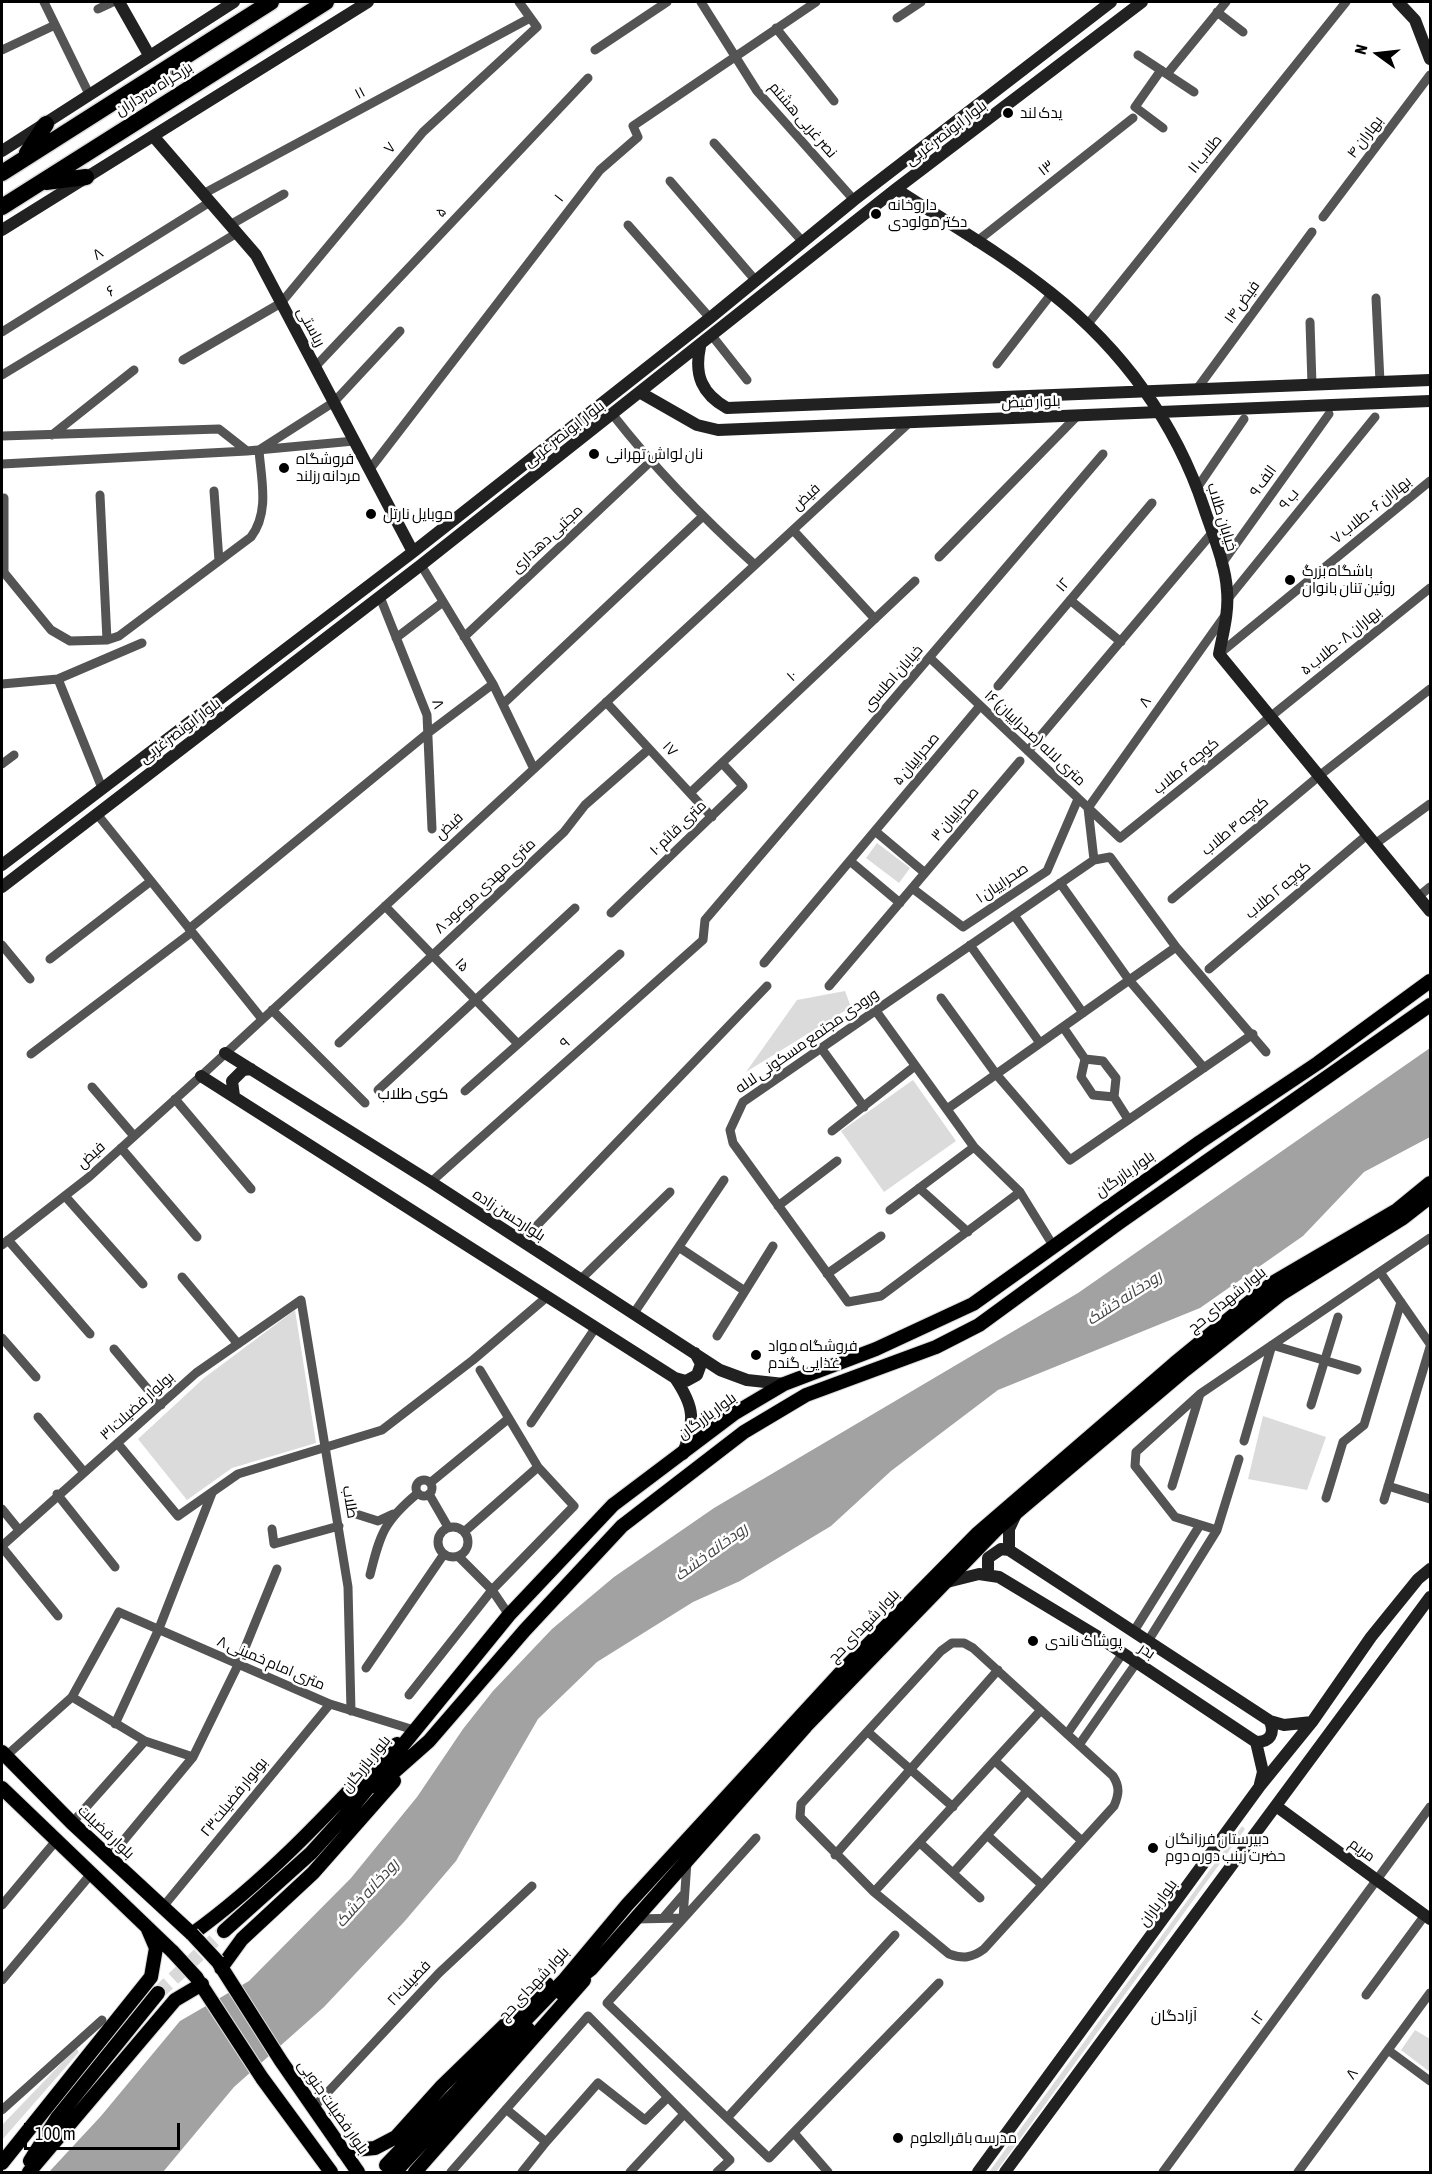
<!DOCTYPE html>
<html>
<head>
<meta charset="utf-8">
<style>
  body { margin:0 }
  #map { position:relative; width:1432px; height:2174px; overflow:hidden; background:#fff; font-family:"Asap Condensed",sans-serif }
  canvas { display:block }
  .frame { position:absolute; inset:0; border:3px solid #000; pointer-events:none }
  .north { position:absolute; left:1348px; top:24px; width:60px; height:60px; -webkit-text-stroke:4px #fff; paint-order:stroke; rotate:285deg; font-size:16px; font-weight:700; line-height:24px; text-align:center; color:#000 }
  .north::after { content:''; display:block; margin:auto; width:21px; height:27px; background:#000; clip-path:polygon(50% 0,100% 100%,50% 72%,0 100%) }
  .scale { position:absolute; left:24px; top:2123px; width:156px; height:27px; box-sizing:border-box; border:3px solid #000; border-top:0; padding-left:8px; font-size:18px; line-height:21px; white-space:nowrap; color:#000; -webkit-text-stroke:4px #fff; paint-order:stroke }
</style>
</head>
<body>
<div id="map">
<canvas width="1432" height="2174"></canvas>
<div class="frame"></div>
<div class="north">N</div>
<div class="scale">100 m</div>
</div>
<script>
const c = document.querySelector('canvas').getContext('2d');
c.lineJoin = 'round';
function paint(path, color) {
  c.fillStyle = color;
  c.fill(path, 'evenodd');
}
function stroke(path, color, width, dash) {
  c.strokeStyle = color;
  c.lineWidth = width;
  c.lineCap = dash ? 'butt' : 'round';
  c.setLineDash(dash || []);
  c.stroke(path);
}
function drawText(font, color, halo, rows, align = 'center') {
  c.font = font + ' "Asap Condensed",Cairo,sans-serif';
  c.lineWidth = 5;
  c.setLineDash([]);
  c.textBaseline = 'middle';
  c.strokeStyle = halo;
  c.fillStyle = color;
  for (const [text, x, y, turn = 0] of rows) {
    c.save();
    c.translate(x, y);
    c.rotate((+turn || 0) * Math.PI / 180);
    c.textAlign = isNaN(turn) ? turn : align;
    if (halo) c.strokeText(text, 0, 0);
    c.fillText(text, 0, 0);
    c.restore();
  }
}
const green = new Path2D(`
  M877 843 910 868 899 883 866 858Z
  M845 991 851 1007 746 1072 797 1000Z
  M913 1080 956 1141 884 1192 841 1131Z
  M295 1310 316 1443 232 1468 187 1500 138 1439 204 1378Z
  M1263 1416 1326 1437 1307 1490 1248 1479Z
  M1242 1826 1245 1829 996 2172H989Z
  M1415 2030 1430 2039V2072L1401 2050Z
  M76 2048 79 2052 2 2140V2125Z`);
const water = new Path2D(`
  M1430 1048V1137L1364 1172 1303 1236 1200 1308 998 1390 891 1471 831 1526 740 1581 693 1602 597 1662 538 1719 456 1861 404 1922 324 2007 234 2087 163 2172H49L101 2116 180 2021 249 1981 351 1878 417 1797 463 1729 493 1691 552 1629 614 1577 714 1508 1078 1293Z`);
const primaryTunnel = new Path2D(`
  M158 1993 224 1931`);
const street = new Path2D(`
  M44 2 89 94
  M701 2 757 91 854 200
  M98 9 113 2
  M1217 12 1243 32
  M897 18 921 2
  M776 28 834 101
  M2 50 55 25
  M595 50 667 2
  M1138 55 1194 92
  M1161 70 1135 107 1163 128
  M1167 74 1226 2
  M714 143 803 242
  M670 181 756 281
  M203 194 530 18
  M1323 217 1430 75
  M230 225 284 194
  M628 225 710 318
  M976 242 1133 118
  M1376 298 1380 382
  M1310 322 1312 385
  M1087 325 1346 2
  M2 332 210 202
  M713 337 747 380
  M183 360 281 303 423 132 537 27 519 2
  M997 364 1052 293
  M315 367 588 78
  M2 375 237 233
  M1197 389 1312 232
  M613 415C656 470 703 518 755 565
  M52 435 134 370
  M2 436 219 429 247 451
  M2 464 247 451 354 441
  M370 469 600 170 638 137 633 126 816 2
  M1197 488 1244 419
  M214 491 219 561
  M100 495 107 640
  M793 530 875 619
  M939 557 1078 415
  M421 565 493 684 534 769
  M1221 565 1329 414
  M2 570 51 630 70 641 107 640 119 636 251 537C270 512 261 479 259 450L334 402 400 331
  M4 573V498
  M380 597 427 715 432 829
  M1070 600 1121 642
  M1227 600 1375 417
  M464 637 650 462
  M396 638 443 602
  M1219 654 1430 481
  M930 658 1120 838 1430 588
  M2 684 58 679
  M998 686 1152 503
  M606 702 712 817
  M503 704 702 517
  M1028 751 1212 533
  M2 764 14 755
  M102 788 58 679 142 643
  M690 793 915 581
  M97 814 262 1019
  M875 831 925 873
  M1375 844 1430 804
  M1094 860 1110 857 1176 947 1266 1052
  M850 861 900 903
  M1060 883 1129 980 1204 1068
  M912 888 963 927 1047 871 1078 799
  M1419 896 1430 887
  M1172 899 1319 776 1430 689
  M385 906 518 1044
  M611 913 743 786 722 763
  M1014 915 1083 1013
  M189 929 428 733 493 684
  M2 945 30 979
  M970 945 1040 1043
  M50 959 151 881
  M764 963 980 706
  M1209 969 1367 835
  M829 986 1020 761
  M941 998 996 1074 1070 1160 1253 1034
  M272 1010 365 1103
  M876 1011 974 1147 1020 1192 1054 1247
  M1063 1027 1085 1059 1081 1077 1093 1095 1114 1097
  M339 1043 564 832 585 805 649 749
  M821 1048 864 1107
  M31 1054 192 932
  M1085 1059 1103 1061 1116 1078 1114 1097 1128 1119
  M92 1087 134 1136
  M378 1090 575 908
  M465 1091 620 954
  M175 1099 251 1189
  M947 1109 1176 947
  M832 1131 915 1066
  M121 1148 197 1237
  M431 1182 703 940 705 920 1103 454
  M919 1188 968 1232
  M1020 1192 881 1296 848 1302 733 1143 730 1130 743 1102 1094 860 1088 808 1226 614
  M65 1196 143 1284
  M778 1206 837 1161
  M890 1210 974 1147
  M8 1240 90 1334
  M522 1241 767 986
  M2 1245 89 1177 201 1076 910 422
  M680 1248 745 1291
  M1380 1272 1430 1344
  M827 1274 881 1236
  M182 1277 238 1344
  M580 1280 670 1192
  M634 1313 724 1180
  M717 1336 773 1246
  M2 1338 36 1377
  M114 1349 161 1405
  M1311 1405 1338 1317
  M38 1417 84 1472
  M531 1423 596 1327
  M1244 1441 1272 1345 1357 1370
  M118 1444 178 1516 238 1474 382 1430 473 1360 548 1296
  M1239 1459 1217 1530 1175 1517 1135 1466 1136 1452 1200 1394 1430 1238
  M416 1488a8 8 0 1 1 16 0a8 8 0 1 1-16 0Z
  M430 1483 508 1419
  M1172 1486 1200 1394
  M1388 1486 1430 1499
  M57 1494 115 1567
  M429 1494 448 1527
  M1326 1498 1343 1442 1364 1425 1401 1302
  M1384 1500 1430 1347
  M2 1509 19 1530
  M356 1514 378 1521 393 1514
  M438 1542a15 15 0 1 1 30 0a15 15 0 1 1-30 0Z
  M272 1529 274 1544 339 1526
  M464 1532 538 1467
  M2 1546 196 1373 301 1300 348 1587 351 1711
  M2 1547 58 1616
  M458 1556 492 1590 509 1615
  M370 1575C380 1534 384 1521 418 1493
  M1134 1631 1200 1525
  M1148 1641 1217 1530
  M952 1643H964L973 1648 1113 1776C1120 1787 1119 1794 1114 1806L984 1949C972 1958 963 1959 949 1954L874 1892 800 1817 801 1804 941 1651Z
  M366 1668 444 1554
  M409 1695 492 1590 574 1506 538 1467 480 1370
  M72 1697 145 1741 193 1757
  M115 1724 158 1631 212 1493
  M868 1732 953 1807
  M1067 1734 1123 1653
  M1079 1745 1137 1662
  M6 1756 72 1697 119 1612 330 1704 414 1730
  M995 1761 1082 1841
  M72 1823 145 1741
  M987 1835 1042 1885
  M756 1838 607 2003 769 2158 939 1983
  M920 1843 980 1898
  M835 1855 998 1670
  M109 1858 193 1757 238 1665 277 1569
  M953 1873 1027 1791
  M874 1892 1041 1710
  M2 1905 55 1842
  M162 1908 330 1704
  M664 1917 683 1895
  M636 1919 683 1918 687 1862
  M2 1980 91 1874
  M1366 1995 1425 1915
  M1388 2050 1430 2081
  M314 2107 439 1973 532 1886
  M506 2109 546 2142 522 2172
  M2 2110 102 2020
  M727 2118 895 1935
  M794 2133 828 2172
  M546 2142 598 2083 645 2120 668 2097
  M451 2172 588 2016 730 2160 717 2172
  M630 2172 684 2114
  M1163 2172 1430 1807
  M1298 2172 1430 1993`);
const secondary = new Path2D(`
  M119 2 149 55
  M1398 2 1415 20 1430 59
  M154 137 256 255 413 552
  M2 151 234 2
  M896 189C948 223 1003 254 1051 293 1122 349 1176 423 1204 508 1212 532 1226 566 1227 591 1229 612 1223 633 1219 654L1430 911
  M2 230 368 2
  M700 347C694 375 702 394 727 408L1430 380
  M641 393 697 425 718 430 1430 401
  M2 865 413 552 710 318 854 200 1111 2
  M2 887 421 565 896 189 1142 2
  M225 1053 431 1182 720 1370 747 1380 784 1384
  M201 1076 675 1378C696 1409 694 1419 683 1454
  M234 1096 232 1081 243 1070 251 1069
  M675 1378 686 1381 697 1375 701 1364 695 1353
  M1017 1512 1009 1529V1550L1270 1721 1284 1725 1312 1722
  M988 1573V1558L1001 1549 1009 1550
  M943 1583 979 1574 999 1577 1100 1638 1256 1742 1263 1772 1260 1784
  M1256 1742C1270 1742 1275 1734 1270 1721
  M1276 1806 1430 1919
  M978 2172 1260 1786 1312 1722 1371 1637 1418 1579 1430 1569
  M1005 2172 1430 1597`);
const primary = new Path2D(`
  M2 1752 72 1823 192 1934C264 1882 323 1819 383 1755L397 1744
  M377 1787 429 1741 525 1630 622 1526 744 1432 806 1395 936 1347 979 1325 1120 1222 1430 1005
  M2 1788 173 1952
  M224 1931 311 1853 350 1810 509 1615 613 1505 735 1413 784 1384 876 1349 973 1304 1200 1142 1318 1063 1430 981
  M218 1962 281 2061 358 2172
  M221 1968 242 1939 313 1873 394 1781
  M196 1977 262 2078 331 2172
  M561 1993 591 1969 806 1726 997 1529 1185 1370 1281 1294 1403 1218 1430 1197
  M343 2151 375 2148 396 2137 442 2086 547 1984
  M30 2161 57 2118 158 1993
  M2 2163 151 1977 156 1948 147 1927
  M386 2165 565 1979 627 1905 844 1669 978 1533 1175 1363 1274 1282 1397 1210 1430 1183
  M29 2172 175 2000 202 1984
  M395 2172 528 2029
  M415 2172 584 1980`);
const highway = new Path2D(`
  M27 153 46 124
  M2 173 271 2
  M46 182 86 177
  M2 207 326 2`);
const primaryBridge = new Path2D(`
  M192 1934 218 1962
  M173 1952 196 1977`);
const markers = [
  [1008,113,6,"#000"],
  [876,214,6,"#000"],
  [594,454,6,"#000"],
  [284,468,6,"#000"],
  [371,514,6,"#000"],
  [1290,580,6,"#000"],
  [756,1355,6,"#000"],
  [1033,1641,6,"#000"],
  [1153,1848,6,"#000"],
  [898,2138,6,"#000"]
];
const streetNames = [
  ["بزرگراه سرداران",154,89,-32],
  ["۱۱",360,93,-28],
  ["نصر غربی هشتم",803,120,49],
  ["بلوار ابونصر غربی",946,133,-37],
  ["۴ بهاران",1365,137,-53],
  ["۷",390,148,-50],
  ["طلاب ۱۱",1205,154,-51],
  ["۱۳",1046,168,-38],
  ["۱",559,198,-52],
  ["۵",441,212,-47],
  ["۸",98,254,-32],
  ["۶",111,291,-31],
  ["فیض ۱۴",1242,302,-54],
  ["ریاستی",311,327,62],
  ["بلوار فیض",1031,402,-2],
  ["بلوار ابونصر غربی",564,434,-38],
  ["۹ الف",1263,481,-54],
  ["فیض",806,497,-43],
  ["۹ ب",1289,499,-51],
  ["بهاران ۶ - طلاب ۷",1371,510,-39],
  ["خیابان طلاب",1222,517,73],
  ["مجتبی دهداری",547,539,-43],
  ["۱۲",1063,585,-50],
  ["بهاران ۸ - طلاب ۵",1341,641,-39],
  ["۱۰",792,676,-43],
  ["خيابان اطلسى",893,678,-49],
  ["۸",1145,702,-55],
  ["۸",438,704,72],
  ["بلوار ابونصر غربی",180,731,-37],
  ["۱۶ متری لاله (صحراییان)",1035,738,43],
  ["۱۷",670,749,47],
  ["۵ صحراییان",916,759,-50],
  ["کوچه ۶ طلاب",1186,766,-39],
  ["صحراییان ۳",955,814,-50],
  ["فیض",449,826,-43],
  ["کوچه ۴ طلاب",1235,826,-40],
  ["۱۰ متری قائم",678,828,-44],
  ["صحراییان ۱",1002,883,-34],
  ["۸ متری مهدی موعود",485,886,-43],
  ["کوچه ۲ طلاب",1278,890,-40],
  ["۱۵",462,965,46],
  ["ورودی مجتمع مسکونی لاله",807,1041,-35],
  ["۹",565,1043,-42],
  ["فیض",91,1155,-42],
  ["بلوار بازرگان",1125,1174,-35],
  ["بلوارحسن زاده",509,1215,33],
  ["بلوار شهدای حج",1227,1300,-39],
  ["بولوار فضیلت۳۱",137,1406,-42],
  ["بلوار بازرگان",707,1416,-36],
  ["طلاب",350,1502,81],
  ["بلوار شهدای حج",864,1626,-46],
  ["بدر",1147,1651,33],
  ["۸ متری امام خمینی",271,1663,23],
  ["بلوار بازرگان",366,1764,-51],
  ["بولوار فضیلت۲۳",234,1797,-51],
  ["بلوار فضیلت",106,1832,43],
  ["مریم",1362,1850,36],
  ["بلوار باران",1158,1903,-54],
  ["فضیلت۲۱",409,1983,-47],
  ["بلوار شهدای حج",534,1984,-47],
  ["۱۲",1258,2018,-54],
  ["۸",1352,2074,-54],
  ["بلوار فضیلت جنوبی",333,2107,55]
];
const poiNames = [
  ["یدک لند",1020,113],
  ["داروخانه",888,205],
  ["دکتر مولودی",888,222],
  ["نان لواش تهرانی",606,454],
  ["فروشگاه",296,459],
  ["مردانه رزلند",296,476],
  ["موبایل نارتل",383,514],
  ["باشگاه بزرگ",1302,571],
  ["روئین تنان بانوان",1302,588],
  ["فروشگاه مواد",768,1346],
  ["غذایی گندم",768,1363],
  ["پوشاک ناندی",1045,1641],
  ["دبیرستان فرزانگان",1165,1839],
  ["حضرت زینب دوره دوم",1165,1856],
  ["مدرسه باقرالعلوم",910,2138]
];
const neighbourhoodNames = [
  ["کوی طلاب",413,1094],
  ["آزادگان",1174,2016]
];
const waterNames = [
  ["رودخانه خشک",1124,1298,-33],
  ["رودخانه خشک",711,1552,-36],
  ["رودخانه خشک",367,1893,-48]
];
paint(green, '#dbdbdb');
paint(water, '#a2a2a2');
stroke(primaryTunnel, '#d9d9d9', 14, [14, 7]);
stroke(primary, '#dbdbdb', 16);
stroke(highway, '#dbdbdb', 19);
stroke(street, '#545454', 9);
stroke(secondary, '#212121', 12);
stroke(primary, '#000', 14);
stroke(highway, '#000', 16);
stroke(primaryBridge, '#dbdbdb', 16, []);
stroke(primaryBridge, '#000', 14);
for (const [x, y, r, color] of markers) {
  const dot = new Path2D();
  dot.arc(x, y, r, 0, 2 * Math.PI);
  c.fillStyle = color;
  c.fill(dot);
  stroke(dot, '#fff', 2);
}
drawText('15px', '#000', '#fff', streetNames);
drawText('15px', '#000', '#fff', poiNames, 'left');
drawText('16px', '#000', '#fff', neighbourhoodNames);
drawText('italic 16px', '#434343', '#fff', waterNames);
</script>
</body>
</html>
